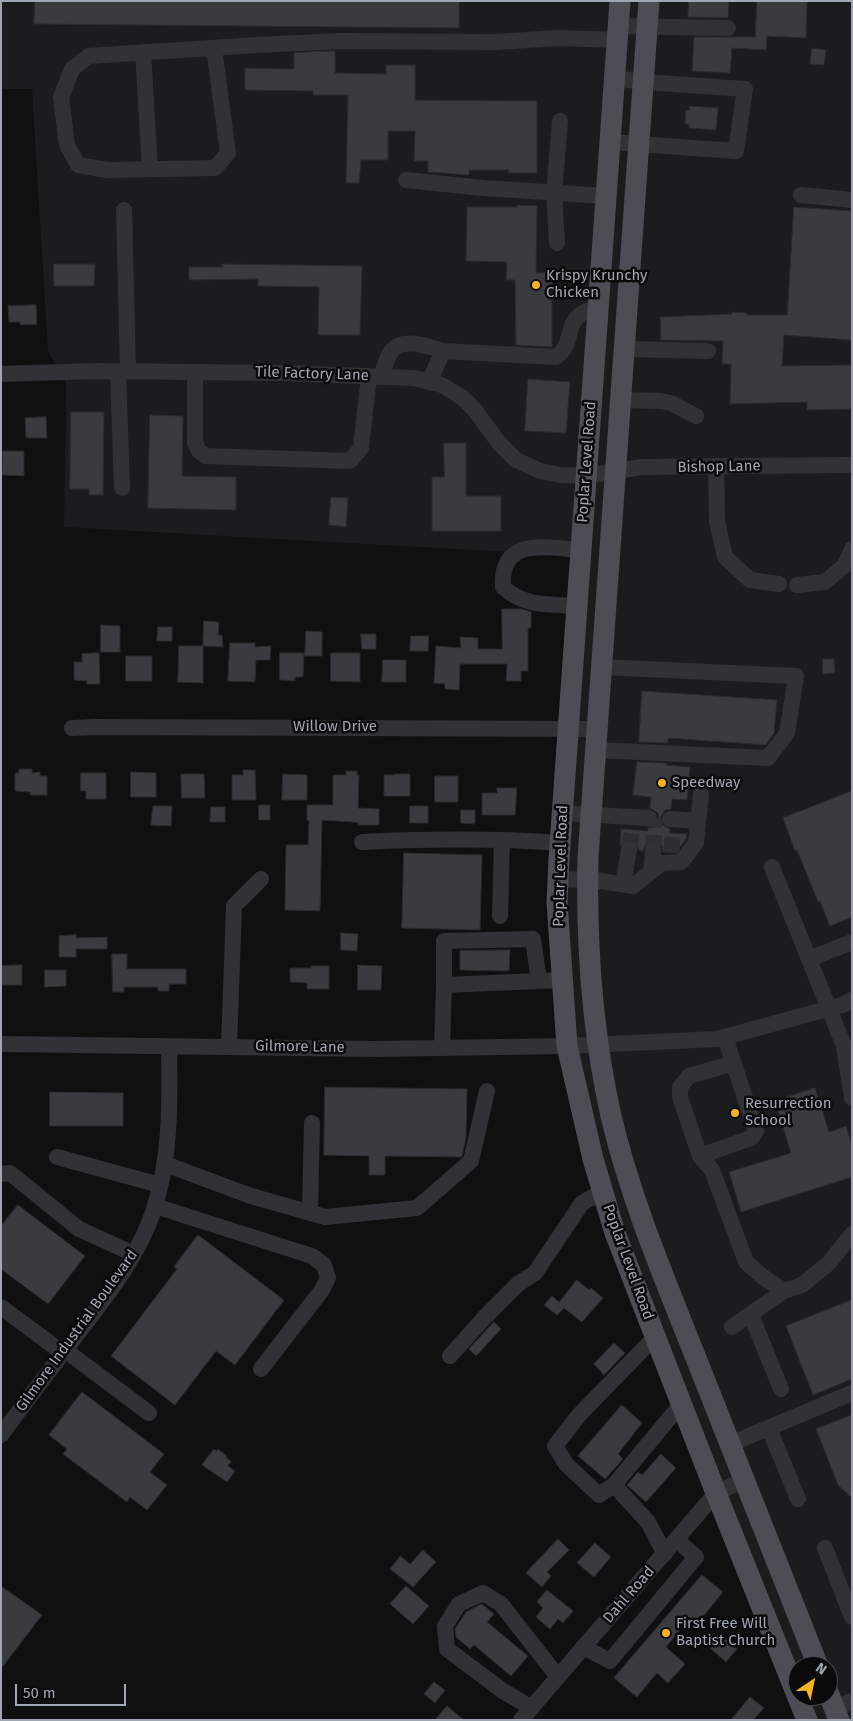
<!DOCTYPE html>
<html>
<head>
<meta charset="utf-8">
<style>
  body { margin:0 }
  #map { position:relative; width:853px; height:1721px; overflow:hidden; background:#101011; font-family:"Fira Sans",sans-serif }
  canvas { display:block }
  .frame { position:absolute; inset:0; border:2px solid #a1a6b3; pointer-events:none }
  .north { position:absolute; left:788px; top:1656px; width:50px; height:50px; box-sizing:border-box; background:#0b0b0c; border:1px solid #47494f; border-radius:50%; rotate:34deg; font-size:14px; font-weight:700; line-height:20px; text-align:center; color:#a1a6b3 }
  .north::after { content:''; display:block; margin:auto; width:18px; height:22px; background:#f6b324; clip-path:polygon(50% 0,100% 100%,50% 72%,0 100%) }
  .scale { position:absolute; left:15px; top:1684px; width:111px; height:22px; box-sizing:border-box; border:2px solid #a1a6b3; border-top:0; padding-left:6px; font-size:15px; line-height:18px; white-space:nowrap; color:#a1a6b3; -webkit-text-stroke:4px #0b0b0c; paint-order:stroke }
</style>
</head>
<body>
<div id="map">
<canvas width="853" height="1721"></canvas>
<div class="frame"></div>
<div class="north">N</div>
<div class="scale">50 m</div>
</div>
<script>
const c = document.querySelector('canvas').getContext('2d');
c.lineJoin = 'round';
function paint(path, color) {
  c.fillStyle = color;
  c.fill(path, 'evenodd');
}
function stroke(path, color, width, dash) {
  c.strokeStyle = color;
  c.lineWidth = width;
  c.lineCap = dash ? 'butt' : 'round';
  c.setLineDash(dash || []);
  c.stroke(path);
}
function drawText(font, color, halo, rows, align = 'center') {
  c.font = font + ' "Fira Sans",sans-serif';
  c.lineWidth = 5;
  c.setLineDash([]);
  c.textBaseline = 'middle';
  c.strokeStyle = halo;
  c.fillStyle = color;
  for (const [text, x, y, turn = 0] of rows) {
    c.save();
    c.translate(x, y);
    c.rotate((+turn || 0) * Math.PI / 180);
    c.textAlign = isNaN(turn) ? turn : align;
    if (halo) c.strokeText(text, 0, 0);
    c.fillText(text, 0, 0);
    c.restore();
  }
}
const built = new Path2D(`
  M1 1H852V1720H807L716 1493 615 1233 593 1159 567 1046 557 902 568 727 580 556 64 527 66 382 48 351 32 89H1ZM798 1666H828V1696H798Z`);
const building = new Path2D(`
  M35 1H459V28L34 24Z
  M689 1H729L728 18 688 17Z
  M757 1H807L806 38 767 36 766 50 732 48 730 73 692 71 694 37H755Z
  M812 48 826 50 824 65 810 64Z
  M335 51V73L386 74V65H415V100L537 101V173H508L509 170H469V175L428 172V161H414L415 131H388V160H361L359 183H346L348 95H313V91L245 90V68L294 69V53Z
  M690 106 718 108 716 130 689 128V124H685L686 110H689Z
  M517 205 537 206 536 273 552 272V347L516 345 515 280H506L507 262 466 261 467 207H517Z
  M794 207 852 211V340L784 335 782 366 852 365V409L807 410V402L730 404 731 364H722L723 341 661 340 660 317 732 314V312L747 313V315H787Z
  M54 264H95L94 286H54Z
  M222 264 362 266 360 335H318L319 287 258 286V279L189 280V267H222Z
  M36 305 37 324 20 325V322H9L8 306Z
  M528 379 570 382 566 433 525 431Z
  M71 412H104L103 495H89V489H70Z
  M150 415 183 416 182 476 236 477V510L148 508Z
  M46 417 47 438H26L25 418Z
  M444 443H466V496H501V531H432V477H444Z
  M3 451H24V476L2 475Z
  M331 497 348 498 346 527 329 525Z
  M502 609H522L531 612V628H528V671H521V681H506L507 664H460L459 690 445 689V684L434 683 436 646 461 648 460 637 478 638V649H502Z
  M204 621 219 622 218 635H222L223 647 203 646Z
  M101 625 120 626V652H101Z
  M158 627H172V641H157Z
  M306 631 322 632V656H305Z
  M361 634H376V649H362Z
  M411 636H429L428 651H410Z
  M230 643H255V647L271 646 270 660H256L255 682 228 681Z
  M179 646H203V683L178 682Z
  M99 653 100 684H87V681L74 680V662H82V654Z
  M280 653H304L303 677H295V681L280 680Z
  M331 653H360V682L331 681Z
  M126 656H152V681H126Z
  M823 659H834L835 673 823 674Z
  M383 660H406V682H382Z
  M642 691 777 700 774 733 766 745 668 738V743L639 742Z
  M637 762 666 763V765L690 767 687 800 672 799 671 809 665 810 660 818 661 824 670 829 669 833 687 834 686 839 676 852H663L662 846 654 841 648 842 645 846 643 851 639 850 636 842 631 839 625 840 620 846 621 829 648 831V828L654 827 659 819 658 813 650 808 651 797 633 795Z
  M19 769H32V773L40 772V776H47V795H30V792L15 791V773H19Z
  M243 770H255L256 800H232V775H243Z
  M346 771H357V775H359L358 808 379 809V825H358V823L353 822 322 820 320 911 285 910 286 845H308L309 821 307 820V805H333V775H346Z
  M131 772 156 773V797H131Z
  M81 773H106V799H86V791H81Z
  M181 774H204L205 798H182Z
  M283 774 307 775V800H282Z
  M395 774H410V796H384V775H395Z
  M435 776H458V802H435Z
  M497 788H517L515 815H482V793H497Z
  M852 791V917L830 926 820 901 818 902 797 850 795 851 783 818Z
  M259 805H270V820H259Z
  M153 806H172L171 826 151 825Z
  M410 806H428V823H410Z
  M211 807H225V822H210Z
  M461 810H475V824L461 823Z
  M404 853 482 855 480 930 402 928Z
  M341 933 358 934 357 951 341 950Z
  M76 935V938L107 937V949H76V957H59V936Z
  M510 950 509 971 460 970V951Z
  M112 954H127V969H186V984H169V991H158V987H124V992H113Z
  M22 965V985H1V966Z
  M358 965 382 966 381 990H358Z
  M311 966H329V989H307V983L290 982V968H311Z
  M45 970H66V986L45 987Z
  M325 1087 467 1089 466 1138 462 1156 460 1157 385 1156V1175H369V1156L324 1155Z
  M815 1088 829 1132 846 1126 852 1145V1177L741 1212 729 1172 791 1153 775 1101Z
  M50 1092 123 1093V1126H50Z
  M18 1205 85 1256 48 1304 1 1269V1226Z
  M198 1235 284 1300 235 1365 216 1351 175 1405 111 1356 177 1269 174 1267Z
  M577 1280 589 1290 591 1288 603 1298 582 1322 564 1308 557 1315 544 1305 552 1296 559 1302Z
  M852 1300V1379L813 1395 786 1326Z
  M494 1322 501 1329 476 1356 469 1349Z
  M614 1343 625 1353 604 1375 594 1364Z
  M82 1392 164 1454 150 1472 167 1485 147 1510 130 1497 127 1502 63 1454 67 1449 49 1435Z
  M622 1405 642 1423 618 1454 623 1459 605 1479 578 1456Z
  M852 1415V1498L838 1485 816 1429Z
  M214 1449 217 1451 218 1449 227 1456 226 1458 231 1461 228 1466 235 1471 227 1482 202 1465Z
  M661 1454 676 1468 646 1502 627 1485 638 1472 642 1475Z
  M558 1539 569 1550 547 1572 551 1576 542 1587 526 1573Z
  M595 1543 611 1557 594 1577 577 1563Z
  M423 1550 436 1562 413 1587 390 1569 400 1556 410 1564Z
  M702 1575 723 1592 696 1625 689 1619 666 1647 685 1664 668 1683 657 1673 637 1697 614 1678Z
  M1 1586 42 1615 1 1669Z
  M406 1586 429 1606 413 1624 390 1604Z
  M547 1590 573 1611 563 1623 558 1619 550 1629 536 1617 543 1608 537 1602Z
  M482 1604 494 1614 487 1622 528 1656 511 1676 474 1645 470 1649 456 1637 455 1629 466 1612Z
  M722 1635 737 1649 726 1662 710 1648Z
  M434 1682 445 1690 435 1703 424 1694Z
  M750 1697 764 1708 753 1720H731Z
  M447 1706 464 1720H435Z`);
const minorTunnel = new Path2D(`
  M629 849 632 830
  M653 851 655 818
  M671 853 673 833`);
const minor = new Path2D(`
  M618 26 728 28
  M214 48 228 153 215 168 107 170 78 165 67 145 61 97 72 69 89 56 256 45 341 41 496 42 558 38 617 40
  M143 52 150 169
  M610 142 736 151 745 89 644 82 615 78
  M406 180 483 188 606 196
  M801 195 852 200
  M124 210 128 371
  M557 243 554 193 560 121
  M625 349 708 351
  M118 371 122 488
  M195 372V443L199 451 206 456 350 461 361 448 369 376
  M1 374 98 371 285 373 414 378 442 385 463 398 474 409 499 443 516 460 540 471 560 475 586 476 642 467 852 465
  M381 376C384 369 386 360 390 353 401 336 428 346 443 351
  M429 382 443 351 556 357C579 340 558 317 598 307
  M621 400 660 401 671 403 696 416
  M716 466 717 521 725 557 750 580 779 584
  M797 585 825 582 845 565 852 549
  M577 606C549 604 524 607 503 587 500 536 546 548 581 550
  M72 728 94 727 597 729
  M596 750 768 758 787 733 796 676 602 667
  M562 813 649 818
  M670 819 698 821
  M362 842C428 839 494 838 560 843
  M772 867 844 1046 852 1098
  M651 872 653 851
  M558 880 588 879 633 886 662 863 681 862 696 843 701 794
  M623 884 629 849
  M500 916 502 840
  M809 959 852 942
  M444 985V941L533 939 539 981
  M725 1037 756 1131 751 1138 700 1156 712 1170 746 1262 763 1277 784 1291 732 1327
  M1 1044 374 1049 567 1046 717 1039 842 1005 852 1000
  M229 1047 234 906 261 879
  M442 1048 444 985 562 980
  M700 1156 680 1097V1087L689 1076 734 1063
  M57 1157 160 1185
  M165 1164 251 1196 325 1217 417 1208 471 1161 487 1091
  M1 1174 10 1173 79 1229 134 1254
  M155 1206 312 1256 324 1265 328 1278 322 1290 261 1369
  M310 1212 312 1123
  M784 1291 802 1285 829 1263 852 1234
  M1 1307 63 1353
  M751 1315 781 1389
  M656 1336 579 1415 555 1446 566 1464 599 1495 614 1485 682 1403
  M65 1350 149 1413
  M450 1356 484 1318 518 1284 535 1273 582 1203 603 1191
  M769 1428 798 1499
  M1 1435C27 1400 53 1366 79 1332 107 1295 138 1257 153 1212 171 1159 170 1103 169 1047
  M730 1444 852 1393
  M614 1485 648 1522 665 1554
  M825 1548 852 1617
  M583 1647 610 1661 696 1557 677 1540
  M532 1708 503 1691 447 1649 445 1626 459 1604 483 1593 501 1604 558 1677
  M835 1708 852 1701
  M521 1720 716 1493 744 1480`);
const major = new Path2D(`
  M620 1 559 859 557 902 567 1046 593 1159 615 1233 716 1493 807 1720
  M649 1 588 857C586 944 592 1031 611 1116 630 1197 663 1275 694 1353 735 1457 777 1562 818 1666
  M828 1692 839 1720`);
const markers = [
  [536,285,5,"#f6b324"],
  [662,783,5,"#f6b324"],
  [735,1113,5,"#f6b324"],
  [666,1633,5,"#f6b324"]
];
const poiNames = [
  ["Krispy Krunchy",546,276],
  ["Chicken",546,293],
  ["Speedway",672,783],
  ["Resurrection",745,1104],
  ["School",745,1121],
  ["First Free Will",676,1624],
  ["Baptist Church",676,1641]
];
const streetNames = [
  ["Tile Factory Lane",312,374,2],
  ["Poplar Level Road",587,462,-86],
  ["Bishop Lane",719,467,-1],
  ["Willow Drive",335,727],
  ["Poplar Level Road",561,866,-88],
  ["Gilmore Lane",300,1047,1],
  ["Poplar Level Road",628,1262,70],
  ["Gilmore Industrial Boulevard",77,1331,-54],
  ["Dahl Road",629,1595,-49]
];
paint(built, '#1c1c1e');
paint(building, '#3a3b3f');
stroke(building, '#2a2a2d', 1);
stroke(minorTunnel, '#2d2e31', 16, [16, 8]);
stroke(minor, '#313236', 16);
stroke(major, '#4d4e55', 21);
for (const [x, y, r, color] of markers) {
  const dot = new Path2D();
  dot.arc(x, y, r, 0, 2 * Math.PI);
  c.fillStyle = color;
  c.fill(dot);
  stroke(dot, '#0b0b0c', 2);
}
drawText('15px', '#a1a6b3', '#0b0b0c', poiNames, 'left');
drawText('15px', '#a1a6b3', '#0b0b0c', streetNames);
</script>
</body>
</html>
